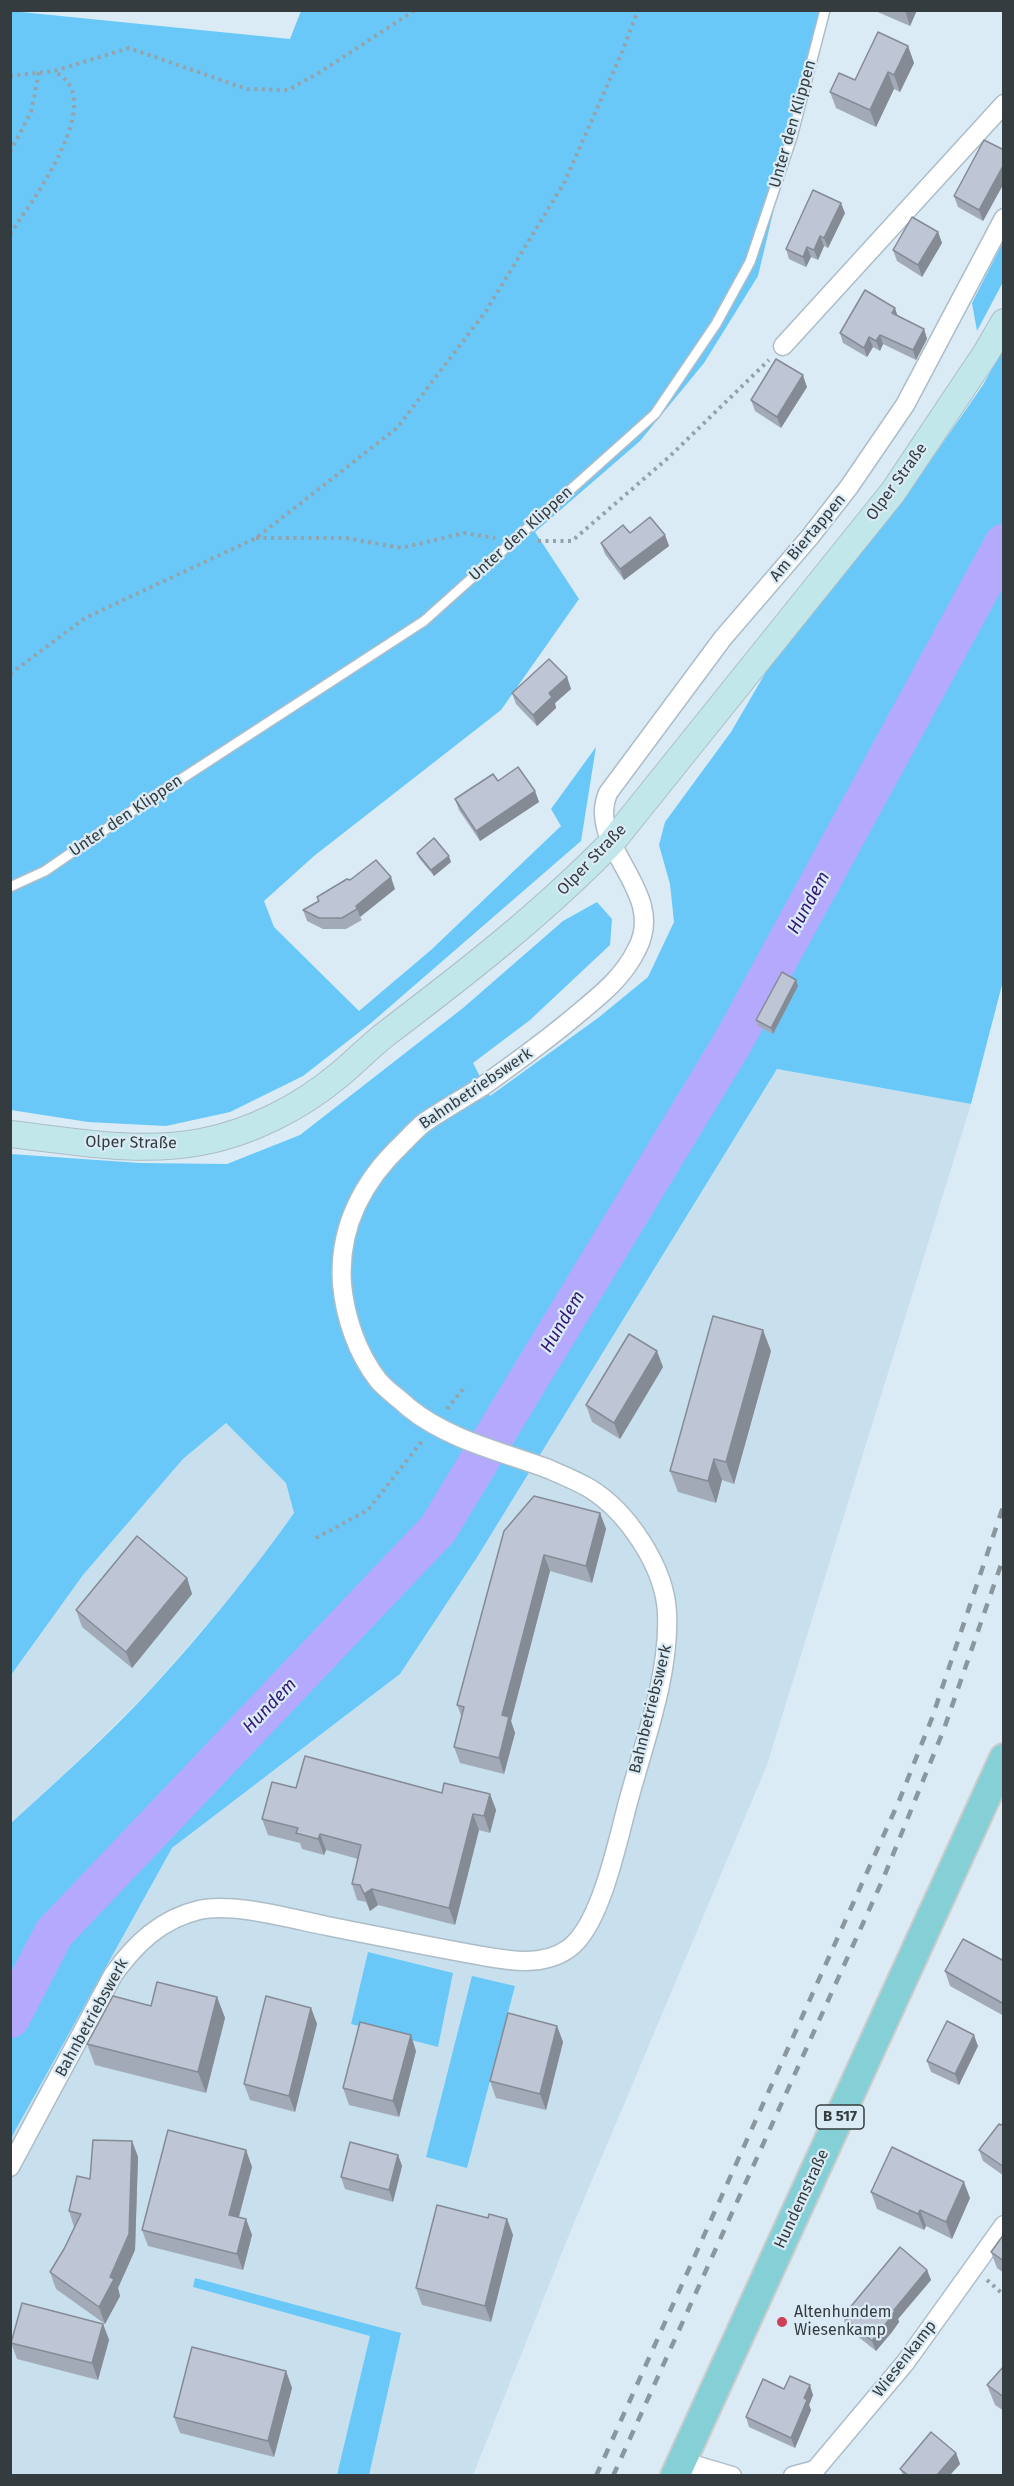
<!DOCTYPE html>
<html>
<head>
<meta charset="utf-8">
<style>
  body { margin:0 }
  #map { position:relative; width:1014px; height:2486px; overflow:hidden; background:#daebf5; font-family:"Fira Sans",sans-serif }
  canvas { display:block }
  .frame { position:absolute; inset:0; border:12px solid #353c3f; pointer-events:none }
</style>
</head>
<body>
<div id="map">
<canvas width="1014" height="2486"></canvas>
<div class="frame"></div>
</div>
<script>
const c = document.querySelector('canvas').getContext('2d');
c.lineJoin = 'round';
function paint(path, color) {
  c.fillStyle = color;
  c.fill(path, 'evenodd');
}
function stroke(path, color, width, dash) {
  c.strokeStyle = color;
  c.lineWidth = width;
  c.lineCap = dash ? 'butt' : 'round';
  c.setLineDash(dash || []);
  c.stroke(path);
}
function drawText(font, color, halo, rows, align = 'center') {
  c.font = font + ' "Fira Sans",sans-serif';
  c.lineWidth = 4.5;
  c.setLineDash([]);
  c.textBaseline = 'middle';
  c.strokeStyle = halo;
  c.fillStyle = color;
  for (const [text, x, y, turn = 0] of rows) {
    c.save();
    c.translate(x, y);
    c.rotate((+turn || 0) * Math.PI / 180);
    c.textAlign = isNaN(turn) ? turn : align;
    if (halo) c.strokeText(text, 0, 0);
    c.fillText(text, 0, 0);
    c.restore();
  }
}
const built = new Path2D(`
  M777 1069 971 1104 767 1765 571 2230 473 2475 11 2476V2138L172 1848 400 1674 476 1559Z
  M226 1423 286 1483 294 1513 254 1570 152 1688 74 1765 11 1823V1675L83 1575 183 1459Z`);
const green = new Path2D(`
  M11 11 290 39 301 11H821L758 276 704 363 640 441 535 532 579 599 501 710 314 856 264 901 274 927 359 1011 431 950 561 826 551 809 596 747 581 841 371 1023 303 1076 230 1112 166 1126 88 1122 11 1110Z
  M1003 242V282L977 331 972 303Z
  M1003 349V981L971 1104 777 1069 476 1559 400 1674 172 1848 11 2138V1823C59 1779 109 1735 153 1687 203 1632 251 1574 294 1513L286 1483 226 1423 183 1459 83 1575 11 1675V1154L140 1163 227 1164 300 1135 463 1008 563 921 597 902 612 919 610 945 530 1020 473 1063 490 1096 598 1018 648 977 674 922 670 884 659 845 665 822 731 732 770 665 899 506 983 385Z
  M368 1952 453 1973 438 2047 351 2024Z
  M472 1976 515 1986 467 2168 426 2157Z
  M195 2278 401 2333 369 2475H337L370 2336 193 2287Z`);
const river = new Path2D(`
  M10 2018 54 1933 438 1529 733 1042 1004 544`);
const path = new Path2D(`
  M10 76 54 71 129 48 247 89 288 90 322 71 415 10
  M10 152 31 112 39 72
  M10 234C30 204 97 115 66 80 63 77 58 74 55 71
  M256 538H346L401 548 464 533 495 538
  M538 541H572L668 458 769 360
  M10 674 85 618 256 538 397 428 486 311 564 183 622 52 638 10
  M447 1409 464 1388
  M316 1538 368 1510 422 1441
  M987 2280 1004 2295`);
const service = new Path2D(`
  M10 887 45 871 135 809 424 621 655 414 716 324 750 262 792 137 825 10`);
const minor = new Path2D(`
  M783 346 1004 104
  M408 1407C399 1398 386 1390 378 1380 357 1353 345 1317 342 1284 338 1228 363 1181 402 1144 410 1136 417 1128 425 1122 444 1109 464 1098 483 1086 516 1062 549 1039 580 1012 603 993 624 976 637 949 668 891 585 846 608 793L723 638 809 538 849 487 905 405 1004 218
  M10 2167 113 1975C135 1944 161 1919 199 1910 233 1902 292 1919 327 1926 377 1936 427 1946 477 1955 506 1960 541 1968 568 1949 600 1927 617 1844 627 1806 643 1745 670 1676 667 1613 665 1567 627 1511 589 1488 575 1480 560 1474 546 1468
  M681 2461 732 2476
  M793 2476 815 2470 905 2363 1004 2225`);
const secondary = new Path2D(`
  M10 1134C73 1141 139 1154 201 1142 250 1133 301 1107 339 1075 355 1062 370 1046 387 1033 466 973 543 913 612 842L893 492 986 353 1004 322`);
const primary = new Path2D(`
  M675 2476 1004 1758`);
const rail = new Path2D(`
  M596 2476 899 1801 932 1718 1004 1504
  M613 2476 883 1879 944 1729 1004 1556`);
const minorBridge = new Path2D(`
  M408 1407C447 1439 499 1451 546 1468`);
const wall = new Path2D(`
  M873 10H917L910 26Z
  M908 46 914 63 900 92 894 89 876 127 836 108 830 92 855 80Z
  M1004 150V183L983 221 958 207 954 196Z
  M845 213 828 248 824 246 818 260 811 257 806 267 789 259 786 249Z
  M938 232 942 243 922 277 897 261 893 250Z
  M898 316 924 329 927 339 916 360 883 344 880 351 873 347 867 357 843 343 840 333Z
  M807 387 781 428 755 411 751 400Z
  M665 535 669 546 624 580 605 554 601 543Z
  M567 677 571 689 555 703 556 708 537 726 516 704 512 693Z
  M498 781 535 791 539 802 480 841 459 810 455 799Z
  M417 853 451 862 434 876 419 858Z
  M395 889 360 917 362 920 346 929H323L307 921 303 910 318 901 317 897Z
  M796 980 798 986 773 1034 758 1026 756 1020Z
  M771 1351 734 1484 722 1480 716 1503 678 1492 670 1471Z
  M663 1367 620 1439 592 1422 586 1405Z
  M600 1513 606 1529 592 1583 550 1571 511 1721 515 1733 504 1774 460 1763 454 1747 462 1718 457 1705 504 1531Z
  M187 1578 192 1594 132 1668 82 1627 76 1610Z
  M296 1788 490 1794 496 1810 490 1833 479 1830 455 1925 378 1905 370 1911 366 1902 357 1900 352 1884 358 1859 326 1850 324 1855 302 1849 300 1843 268 1835 262 1819Z
  M1004 1961V2016L950 1986 945 1971Z
  M217 1997 225 2018 206 2093 95 2065 87 2044 151 2006Z
  M311 2008 317 2024 295 2112 250 2100 244 2084Z
  M557 2026 563 2042 546 2110 496 2098 490 2081Z
  M978 2046 959 2085 931 2072 927 2061Z
  M416 2051 399 2117 349 2105 343 2088Z
  M1004 2123V2176L983 2161 979 2150Z
  M132 2141 138 2157 135 2250 118 2288 120 2296 105 2324 56 2289 50 2272 64 2249 74 2227 69 2211 90 2179Z
  M246 2150 252 2167 239 2217 246 2219 252 2235 243 2270 148 2246 142 2230Z
  M398 2155 402 2166 393 2202 345 2189 341 2177Z
  M871 2192 970 2198 952 2239 926 2226 924 2230 877 2209Z
  M488 2218 507 2219 513 2235 491 2322 422 2305 416 2288Z
  M1004 2234V2273L997 2268 991 2252Z
  M927 2270 931 2280 898 2319 899 2322 892 2332 876 2351 846 2327 843 2316Z
  M103 2324 109 2340 98 2380 17 2359 11 2343Z
  M1004 2366V2411L995 2405 987 2385Z
  M286 2371 292 2388 274 2457 180 2433 174 2417Z
  M784 2389 813 2395 809 2405 811 2410 795 2448 749 2427 746 2417Z
  M956 2453 960 2464 950 2475H903L900 2469Z`);
const shadedWall = new Path2D(`
  M905 10H917L910 26Z
  M908 46 914 63 900 92 894 75Z
  M888 72 894 89 876 127 870 110Z
  M1004 164V183L983 221 979 210Z
  M841 203 845 213 828 248 824 238Z
  M938 232 942 243 922 277 918 265Z
  M820 236 824 246 818 260 814 250Z
  M807 247 811 257 806 267 803 257Z
  M895 308 898 317 892 313Z
  M924 329 927 339 916 360 913 350Z
  M880 335 883 344 880 351 876 341Z
  M869 337 873 347 867 357 864 348Z
  M803 375 807 387 781 428 777 417Z
  M665 535 669 546 624 580 620 569Z
  M567 677 571 689 555 703 556 708 537 726 533 715 549 693Z
  M535 791 539 802 480 841 476 831Z
  M449 856 451 862 434 876 431 870Z
  M391 877 395 889 360 917 356 906Z
  M796 980 798 986 773 1034 771 1028Z
  M763 1330 771 1351 734 1484 726 1462Z
  M657 1351 663 1367 620 1439 614 1423Z
  M714 1459 722 1480 716 1503 708 1481Z
  M600 1513 606 1529 592 1583 586 1566Z
  M544 1555 550 1571 511 1721 515 1733 504 1774 499 1758 502 1715Z
  M187 1578 192 1594 132 1668 126 1652Z
  M490 1794 496 1810 490 1833 484 1816Z
  M473 1814 479 1830 455 1925 449 1908Z
  M320 1834 326 1850 324 1855 318 1839Z
  M372 1889 378 1905 370 1911 364 1894Z
  M217 1997 225 2018 206 2093 198 2072Z
  M311 2008 317 2024 295 2112 289 2096Z
  M557 2026 563 2042 546 2110 540 2094Z
  M411 2035 416 2051 399 2117 393 2101Z
  M974 2035 978 2046 959 2085 955 2074Z
  M132 2141 138 2157 135 2250 118 2288 120 2296 105 2324 99 2307 110 2277Z
  M246 2150 252 2167 235 2231 229 2215Z
  M398 2155 402 2166 393 2202 389 2190Z
  M964 2182 970 2198 952 2239 946 2222Z
  M920 2210 926 2226 924 2230 918 2214Z
  M246 2219 252 2235 243 2270 237 2254Z
  M507 2219 513 2235 491 2322 485 2306Z
  M927 2270 931 2280 898 2319 899 2322 892 2332 876 2351 872 2341 894 2310Z
  M103 2324 109 2340 98 2380 92 2363Z
  M286 2371 292 2388 274 2457 268 2441Z
  M810 2385 813 2395 809 2405 811 2410 795 2448 791 2438 804 2398Z
  M956 2453 960 2464 950 2475H937Z`);
const building = new Path2D(`
  M878 32 908 46 894 75 888 72 870 110 830 92 839 73 855 80Z
  M984 140 1004 150V164L979 210 954 196Z
  M813 190 841 203 824 238 820 236 814 250 807 247 803 257 786 249Z
  M912 217 938 232 918 265 893 250Z
  M865 290 895 308 892 313 924 329 913 350 880 335 876 341 869 337 864 348 840 333Z
  M776 359 803 375 777 417 751 400Z
  M650 517 665 535 620 569 601 543 623 525 630 533Z
  M549 659 567 677 549 693 552 697 533 715 512 693Z
  M518 767 535 791 476 831 455 799 493 774 498 781Z
  M434 838 449 856 431 870 417 853Z
  M376 860 391 877 356 906 357 909 342 918H319L303 910 319 901 317 897 347 879 350 880Z
  M782 972 796 980 771 1028 756 1020Z
  M713 1316 763 1330 726 1462 714 1459 708 1481 670 1471Z
  M629 1334 657 1351 614 1423 586 1405Z
  M534 1496 600 1513 586 1566 544 1555 502 1715 509 1717 499 1758 454 1747 464 1707 457 1705 504 1531Z
  M137 1536 187 1578 126 1652 76 1610Z
  M305 1756 442 1793 444 1783 490 1794 484 1816 473 1814 449 1908 372 1889 364 1894 360 1885 352 1884 361 1845 320 1834 318 1839 296 1833 298 1828 262 1819 272 1782 296 1788Z
  M963 1939 1004 1961V2004L945 1971Z
  M157 1982 217 1997 198 2072 87 2044 113 1996 151 2006Z
  M266 1996 311 2008 289 2096 244 2084Z
  M508 2013 557 2026 540 2094 490 2081Z
  M947 2021 974 2035 955 2074 927 2061Z
  M360 2022 411 2035 393 2101 343 2088Z
  M1004 2123V2167L979 2150 999 2124 1001 2125Z
  M168 2130 246 2150 229 2215 246 2219 237 2254 142 2230Z
  M93 2140 132 2141 129 2234 110 2277 114 2279 99 2307 50 2272 64 2249 81 2214 69 2211 77 2176 90 2179Z
  M350 2142 398 2155 389 2190 341 2177Z
  M892 2147 964 2182 946 2222 920 2210 918 2214 871 2192Z
  M437 2205 488 2218 489 2214 507 2219 485 2306 416 2288Z
  M1004 2234V2261L991 2252Z
  M900 2247 927 2270 894 2310 895 2311 888 2321 872 2341 843 2316Z
  M22 2303 103 2324 92 2363 11 2343Z
  M192 2347 286 2371 268 2441 174 2417Z
  M1004 2366V2397L987 2385Z
  M790 2376 810 2385 804 2398 807 2400 791 2438 746 2417 763 2379 784 2389Z
  M931 2432 956 2453 937 2475H908L900 2469Z`);
const markers = [
  [782,2322,6,"#ce3e57"]
];
const shields = [
  [840,2117,48]
];
const shieldNames = [
  ["B 517",840,2117]
];
const streetNames = [
  ["Unter den Klippen",793,124,-74],
  ["Olper Straße",897,482,-54],
  ["Unter den Klippen",521,534,-42],
  ["Am Biertappen",808,538,-50],
  ["Unter den Klippen",126,816,-34],
  ["Olper Straße",592,860,-46],
  ["Bahnbetriebswerk",476,1089,-34],
  ["Olper Straße",131,1143,1],
  ["Bahnbetriebswerk",651,1709,-76],
  ["Bahnbetriebswerk",92,2018,-61],
  ["Hundemstraße",802,2199,-65],
  ["Wiesenkamp",905,2359,-52]
];
const poiNames = [
  ["Altenhundem",794,2313],
  ["Wiesenkamp",794,2331]
];
const waterNames = [
  ["Hundem",809,903,-61],
  ["Hundem",563,1322,-59],
  ["Hundem",270,1706,-46]
];
paint(built, '#c8e0ed');
paint(green, '#69c8f8');
stroke(river, '#b5a9fe', 40);
stroke(service, '#adbdc7', 12);
stroke(minor, '#adbdc7', 21);
stroke(secondary, '#adbdc7', 28);
stroke(primary, '#cacccd', 32);
stroke(path, '#96a2aa', 4, [3, 4.5]);
stroke(service, '#fff', 9);
stroke(minor, '#fff', 18);
stroke(secondary, '#c2e7eb', 26);
stroke(primary, '#85cfd6', 28);
stroke(rail, '#8b979e', 4.5, [10, 10]);
stroke(minorBridge, '#adbdc7', 21, []);
stroke(minorBridge, '#fff', 18);
paint(wall, '#a3aab7');
paint(shadedWall, '#858b95');
paint(building, '#bec6d5');
stroke(building, '#858b95', 1.5);
for (const [x, y, r, color] of markers) {
  const dot = new Path2D();
  dot.arc(x, y, r, 0, 2 * Math.PI);
  c.fillStyle = color;
  c.fill(dot);
  stroke(dot, '#daebf5', 2);
}
for (const [x, y, w] of shields) {
  const box = new Path2D();
  box.roundRect(x - w / 2, y - 12, w, 24, 4.5);
  c.fillStyle = '#daebf5';
  c.fill(box);
  stroke(box, '#353c3f', 1.5);
}
drawText('bold 15px', '#353c3f', null, shieldNames);
drawText('16px', '#353c3f', '#daebf5', streetNames);
drawText('16px', '#353c3f', '#daebf5', poiNames, 'left');
drawText('italic 18px', '#351676', '#daebf5', waterNames);
</script>
</body>
</html>
